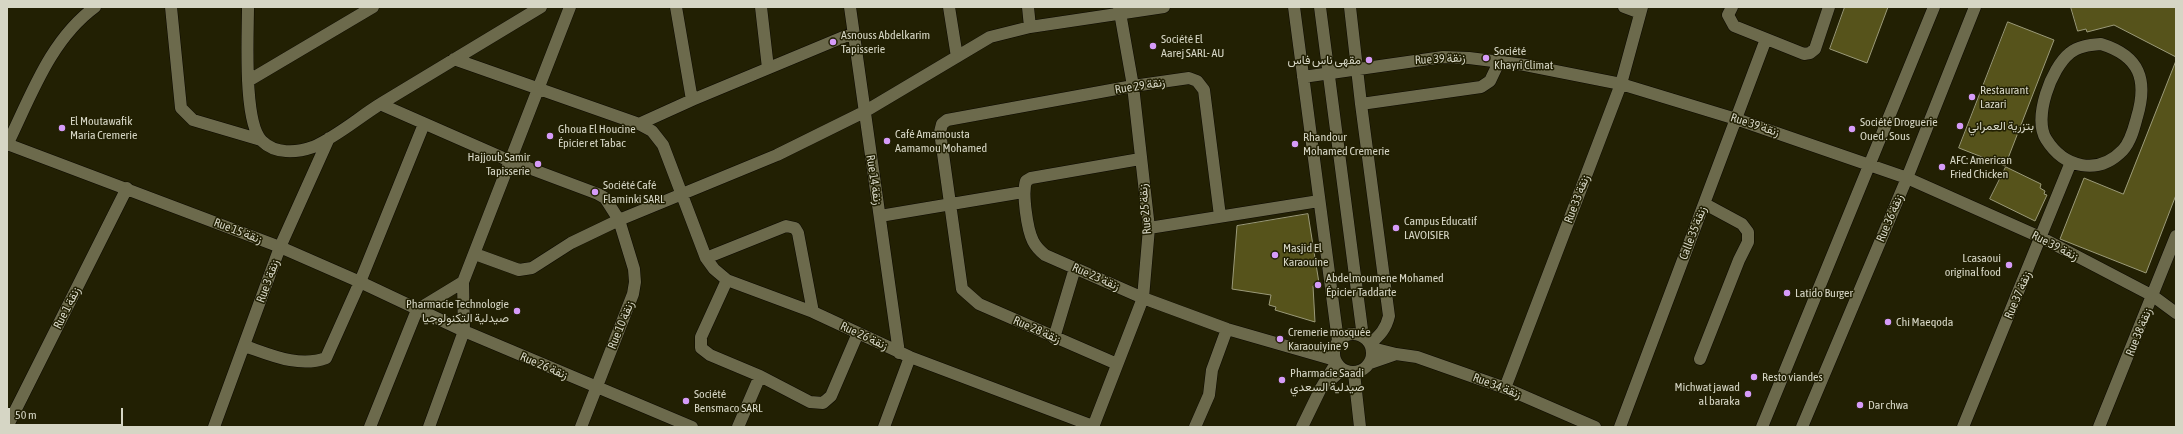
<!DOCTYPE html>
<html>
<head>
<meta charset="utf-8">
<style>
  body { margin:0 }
  #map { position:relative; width:2183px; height:434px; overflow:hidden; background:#222003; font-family:"Asap Condensed",sans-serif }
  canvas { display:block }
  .frame { position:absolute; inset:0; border:8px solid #d6d6c5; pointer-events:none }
  .scale { position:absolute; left:8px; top:408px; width:115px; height:18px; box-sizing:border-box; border:2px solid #d6d6c5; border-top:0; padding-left:5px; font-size:12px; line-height:14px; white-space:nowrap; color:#d6d6c5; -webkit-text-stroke:3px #222003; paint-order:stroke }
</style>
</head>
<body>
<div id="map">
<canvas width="2183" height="434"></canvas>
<div class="frame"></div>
<div class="scale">50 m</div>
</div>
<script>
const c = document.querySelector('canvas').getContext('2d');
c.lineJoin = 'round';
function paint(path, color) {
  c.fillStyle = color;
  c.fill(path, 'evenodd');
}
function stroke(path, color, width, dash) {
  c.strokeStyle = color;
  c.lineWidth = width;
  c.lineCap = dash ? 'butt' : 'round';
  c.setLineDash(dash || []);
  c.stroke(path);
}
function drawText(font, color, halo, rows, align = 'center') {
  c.font = font + ' "Asap Condensed",Vazirmatn,sans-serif';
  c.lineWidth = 3;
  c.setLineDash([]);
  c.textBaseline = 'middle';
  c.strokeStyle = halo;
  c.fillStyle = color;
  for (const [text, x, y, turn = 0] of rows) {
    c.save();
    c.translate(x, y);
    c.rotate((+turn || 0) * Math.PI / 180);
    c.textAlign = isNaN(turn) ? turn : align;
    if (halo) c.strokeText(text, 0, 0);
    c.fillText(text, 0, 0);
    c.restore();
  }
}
const building = new Path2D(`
  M1845 7H1888L1867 63 1830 49Z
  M2071 7H2176V57L2114 25 2087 32 2086 29 2078 31Z
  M2008 22 2054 40 2005 166 1959 148Z
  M2176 61V195L2146 273 2060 239 2084 178 2123 194Z
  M2006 167 2041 184 2040 188 2045 191 2044 194 2047 195 2035 221 1990 199Z
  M1308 214 1319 283 1313 286 1315 322 1275 310 1276 307 1269 305 1271 295 1232 289 1237 226Z`);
const minor = new Path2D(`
  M171 7 181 108 193 120 261 140
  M248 7C248 34 243 123 262 141 275 154 296 153 313 147 338 136 359 117 382 103 435 71 488 39 541 7
  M676 7 692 100
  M761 7 768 68
  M850 7 899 353
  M949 7 957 57
  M1028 7 1030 27
  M1294 7 1338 341
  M1320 7 1363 337
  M1350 7 1361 104
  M1624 7 1640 13
  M1732 7 1728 15 1734 26 1804 54 1810 53 1815 49 1829 7
  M2101 44C2140 56 2148 80 2137 117 2134 128 2131 141 2123 150 2098 176 2064 168 2046 139 2033 118 2051 68 2070 53 2078 46 2090 45 2101 44Z
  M454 59 639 124 652 131 663 145 706 258 714 269 727 280 813 312 910 357 1093 426
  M1303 77 1443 57 1469 58 1525 65 1621 84 1736 119 1907 178 2042 238 2153 296 2176 313
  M248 81 373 7
  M380 104 510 161 598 194 605 198 619 220 634 269 635 282 633 294 581 427
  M639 124 692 100 853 33
  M7 144 280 247 360 282 464 331 692 427
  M7 145C31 96 50 40 95 7
  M1140 159 1031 178 1026 181C1022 193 1027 229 1033 241 1036 247 1040 251 1045 255L1143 298 1227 329 1335 360
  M880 216 1023 192
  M1149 228 1319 201
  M475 254 519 270 532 268 571 243 619 220 777 155 864 112 990 37 1030 27 1164 7
  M706 258 786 226 795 228 798 233 813 312
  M727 280 701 337V348L710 355 760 376 810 402 823 403 831 396 858 333
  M1334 353a19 19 0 1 1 38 0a19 19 0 1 1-38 0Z
  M1054 338 1075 268
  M1370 344C1380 335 1386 329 1389 316L1361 104 1481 87 1490 81 1499 62
  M245 346C271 355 299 368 326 358L360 282 424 124
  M1396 354 1417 357 1505 388 1595 427
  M1700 359 1739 260 1748 242V232L1742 224 1705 204
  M1336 363 1321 388 1342 370
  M1370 363 1396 354 1372 348
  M1117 364 979 304 962 289 940 132 942 124 947 120 1133 86 1189 78 1197 81 1204 90 1220 216
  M1354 373 1360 427
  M1505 388 1621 84 1642 7
  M7 427 127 188
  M214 427 280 247 329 138
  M370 427 417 310 463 282
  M429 427 464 331 463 282 570 7
  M738 427 760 376
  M884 427 910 357
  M1093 427 1143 298 1149 228 1133 86 1119 7
  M1195 427 1209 395 1212 370 1227 329
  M1302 427 1321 388
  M1620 427 1766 39
  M1762 427 1934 7
  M1802 427 1907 178 1975 7
  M1963 427 2071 162
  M2099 427 2176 236`);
const markers = [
  [833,42,4,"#d69bf9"],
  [1153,46,4,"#d69bf9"],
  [1486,58,4,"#d69bf9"],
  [1369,60,4,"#d69bf9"],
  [1972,97,4,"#d69bf9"],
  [1960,126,4,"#d69bf9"],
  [62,128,4,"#d69bf9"],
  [1852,129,4,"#d69bf9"],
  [550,136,4,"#d69bf9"],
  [887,141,4,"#d69bf9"],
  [1295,144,4,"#d69bf9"],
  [538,164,4,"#d69bf9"],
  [1942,167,4,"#d69bf9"],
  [595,192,4,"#d69bf9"],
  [1396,228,4,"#d69bf9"],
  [1275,255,4,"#d69bf9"],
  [2009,265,4,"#d69bf9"],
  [1318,285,4,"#d69bf9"],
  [1787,293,4,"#d69bf9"],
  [517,311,4,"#d69bf9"],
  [1888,322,4,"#d69bf9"],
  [1280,339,4,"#d69bf9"],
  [1754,377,4,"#d69bf9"],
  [1282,380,4,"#d69bf9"],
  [1748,394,4,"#d69bf9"],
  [686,401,4,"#d69bf9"],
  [1860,405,4,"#d69bf9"]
];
const poiNames = [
  ["Asnouss Abdelkarim",841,35],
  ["Tapisserie",841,49],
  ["Société El",1161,39],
  ["Aarej SARL- AU",1161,53],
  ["Société",1494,51],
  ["Khayri Climat",1494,65],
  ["مقهى ناس فاس",1361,60,"right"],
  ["Restaurant",1980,90],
  ["Lazari",1980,104],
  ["El Moutawafik",70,121],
  ["Maria Cremerie",70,135],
  ["Société Droguerie",1860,122],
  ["Oued . Sous",1860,136],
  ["بتزرية العمراني",1968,126],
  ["Ghoua El Houcine",558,129],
  ["Épicier et Tabac",558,143],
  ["Café Amamousta",895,134],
  ["Aamamou Mohamed",895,148],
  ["Rhandour",1303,137],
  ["Mohamed Cremerie",1303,151],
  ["Hajjoub Samir",530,157,"right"],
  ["Tapisserie",530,171,"right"],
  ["AFC: American",1950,160],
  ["Fried Chicken",1950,174],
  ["Société Café",603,185],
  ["Flaminki SARL",603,199],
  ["Campus Educatif",1404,221],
  ["LAVOISIER",1404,235],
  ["Masjid El",1283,248],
  ["Karaouine",1283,262],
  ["Lcasaoui",2001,258,"right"],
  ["original food",2001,272,"right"],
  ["Abdelmoumene Mohamed",1326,278],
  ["Épicier Taddarte",1326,292],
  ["Latido Burger",1795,293],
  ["Pharmacie Technologie",509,304,"right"],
  ["صيدلية التكنولوجيا",509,318,"right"],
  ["Chi Maeqoda",1896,322],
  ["Cremerie mosquée",1288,332],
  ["Karaouiyine 9",1288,346],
  ["Pharmacie Saadi",1290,373],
  ["صيدلية السعدي",1290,387],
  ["Resto viandes",1762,377],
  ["Michwat jawad",1740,387,"right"],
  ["al baraka",1740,401,"right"],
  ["Société",694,394],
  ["Bensmaco SARL",694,408],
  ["Dar chwa",1868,405]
];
const streetNames = [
  ["Rue 39 زنقة",1440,59,-3],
  ["Rue 29 زنقة",1140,86,-9],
  ["Rue 39 زنقة",1755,125,18],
  ["Rue 14 زنقة",874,180,81],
  ["Rue 33 زنقة",1577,199,-69],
  ["Rue 25 زنقة",1145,209,-95],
  ["Rue 36 زنقة",1890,218,-67],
  ["Rue 15 زنقة",238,231,21],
  ["Calle 35 زنقة",1693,233,-69],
  ["Rue 39 زنقة",2055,246,27],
  ["Rue 23 زنقة",1096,277,24],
  ["Rue 3 زنقة",268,281,-70],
  ["Rue 37 زنقة",2018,295,-67],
  ["Rue 1 زنقة",67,308,-63],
  ["Rue 10 زنقة",621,325,-68],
  ["Rue 28 زنقة",1037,330,24],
  ["Rue 38 زنقة",2139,332,-68],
  ["Rue 26 زنقة",864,336,25],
  ["Rue 26 زنقة",544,366,23],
  ["Rue 34 زنقة",1497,386,21]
];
paint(building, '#56531b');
stroke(building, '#9b9a79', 1);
stroke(minor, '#0c0900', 13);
stroke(minor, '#6c6a4c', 12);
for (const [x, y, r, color] of markers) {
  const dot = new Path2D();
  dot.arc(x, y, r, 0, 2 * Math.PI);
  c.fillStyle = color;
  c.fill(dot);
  stroke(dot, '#222003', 1.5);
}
drawText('12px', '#d6d6c5', '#222003', poiNames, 'left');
drawText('12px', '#d6d6c5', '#222003', streetNames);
</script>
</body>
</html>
